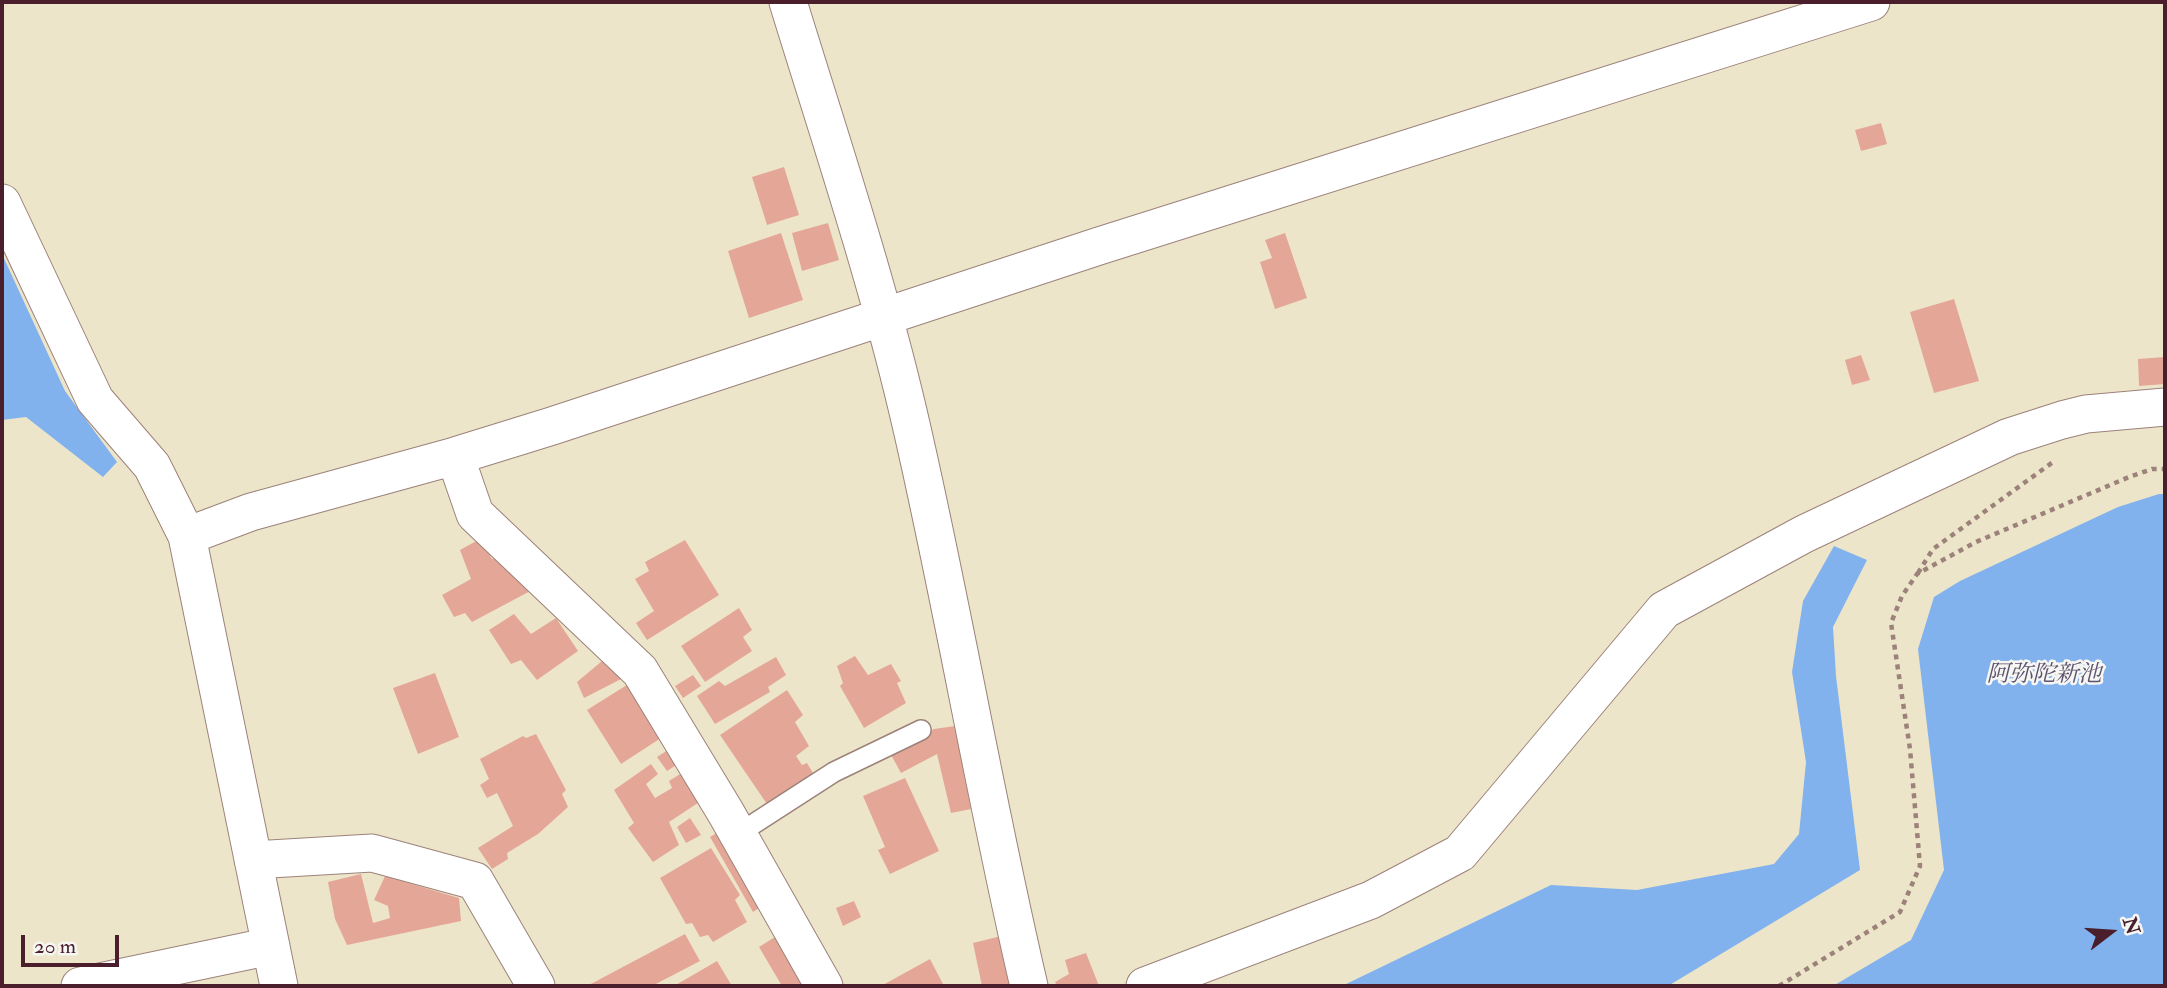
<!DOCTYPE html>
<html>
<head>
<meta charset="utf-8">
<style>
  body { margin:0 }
  #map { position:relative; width:2167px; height:988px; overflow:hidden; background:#ede5c9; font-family:"IM FELL Double Pica",serif }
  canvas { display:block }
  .frame { position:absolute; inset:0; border:4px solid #4a1f2b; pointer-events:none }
  .north { position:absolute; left:2076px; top:897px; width:70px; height:70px; -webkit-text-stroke:5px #f6f6f2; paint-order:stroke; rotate:73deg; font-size:19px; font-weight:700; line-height:28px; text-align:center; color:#4a1f2b }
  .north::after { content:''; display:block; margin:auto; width:24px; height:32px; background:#4a1f2b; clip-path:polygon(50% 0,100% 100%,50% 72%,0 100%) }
  .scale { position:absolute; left:21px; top:935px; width:98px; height:32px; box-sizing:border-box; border:4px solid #4a1f2b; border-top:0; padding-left:9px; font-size:21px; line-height:24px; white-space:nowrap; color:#4a1f2b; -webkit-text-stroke:5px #f6f6f2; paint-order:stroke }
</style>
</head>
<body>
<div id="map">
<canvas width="2167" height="988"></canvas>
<div class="frame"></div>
<div class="north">N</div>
<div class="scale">20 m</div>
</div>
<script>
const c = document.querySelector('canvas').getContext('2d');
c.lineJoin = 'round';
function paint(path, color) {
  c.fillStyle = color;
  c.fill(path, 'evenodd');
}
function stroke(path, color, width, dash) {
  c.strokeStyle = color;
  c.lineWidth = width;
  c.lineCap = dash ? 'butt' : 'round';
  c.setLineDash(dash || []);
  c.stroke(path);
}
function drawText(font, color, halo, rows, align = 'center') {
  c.font = font + ' "IM FELL Double Pica","Noto Serif JP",serif';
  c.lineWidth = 5;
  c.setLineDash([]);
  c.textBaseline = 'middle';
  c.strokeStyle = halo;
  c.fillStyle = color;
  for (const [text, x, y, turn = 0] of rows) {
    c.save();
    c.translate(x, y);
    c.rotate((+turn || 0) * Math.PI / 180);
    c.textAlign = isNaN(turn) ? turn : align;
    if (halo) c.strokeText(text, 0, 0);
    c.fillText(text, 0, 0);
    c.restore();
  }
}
const water = new Path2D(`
  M2 254 65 391 117 462 103 477 26 417 2 420Z
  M2159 494H2165V986H1833L1911 940 1944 870 1918 649 1934 597 1960 581 2118 507Z
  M1834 546 1867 560 1833 627 1836 676 1860 870 1668 986H1342L1551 885 1637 890 1774 864 1799 834 1806 762 1792 672 1803 601Z`);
const building = new Path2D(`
  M1881 123 1887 144 1861 151 1855 130Z
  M784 167 799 215 767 225 752 177Z
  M828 223 839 260 802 271 792 233Z
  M781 233 803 300 749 318 728 251Z
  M1285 233 1307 298 1275 309 1260 262 1272 258 1265 240Z
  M1954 299 1979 381 1934 393 1910 312Z
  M1861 355 1870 380 1852 385 1845 360Z
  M2165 357V384L2139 386 2138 359Z
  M480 539 492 559 509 554 536 588 472 622 465 613 454 617 442 595 471 579 460 550Z
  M685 540 719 595 647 640 636 623 654 611 635 579 649 571 645 562Z
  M739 608 752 630 743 637 752 651 705 682 681 646Z
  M514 614 531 634 556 618 578 651 537 680 521 660 511 664 489 630Z
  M608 656 625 677 584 698 577 682Z
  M855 656 868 675 891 664 901 681 897 683 906 703 864 728 840 686 843 683 837 666Z
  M776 657 786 675 768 687 770 692 715 724 697 696 719 681 725 686Z
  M435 673 459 737 418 754 393 688Z
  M693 675 701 686 683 698 675 686Z
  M630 683 664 736 621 764 587 710Z
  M787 690 803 715 795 722 809 746 796 756 802 765 807 763 816 778 769 807 720 735Z
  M955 726 971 809 951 813 937 754 901 773 890 753 934 729Z
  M536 734 566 790 562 794 568 807 538 834 507 853 508 859 492 869 478 848 513 826 497 793 487 798 480 785 489 779 480 759 523 736 526 738Z
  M674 746 684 760 667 771 657 757Z
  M651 764 658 774 646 784 655 798 672 788 669 781 688 769 707 797 669 822 679 845 653 862 628 828 634 823 614 790Z
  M905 778 939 851 890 874 878 850 885 847 863 796Z
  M690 818 701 835 686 843 677 827Z
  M725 828 768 902 753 912 710 837Z
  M711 848 740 895 735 900 747 922 713 942 708 935 700 937 692 923 686 924 660 878Z
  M361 874 373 923 390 918 388 906 374 900 385 876 459 898 461 921 347 945 335 919 328 882Z
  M854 901 861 917 843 926 836 908Z
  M685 934 700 961 652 986H587Z
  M778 935 811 986H782L759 947Z
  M1001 936 1011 986H982L973 943Z
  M1086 953 1099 986H1057L1055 982 1069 974 1065 960Z
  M930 959 944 986H881Z
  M717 961 732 986H674Z`);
const path = new Path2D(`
  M1918 573 1933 549 2053 462
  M1779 986 1900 912 1920 866 1910 749 1891 623 1902 596 1917 574 1976 542 2129 477 2152 469H2165`);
const service = new Path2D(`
  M738 834 834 772 921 730`);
const minor = new Path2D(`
  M788 2C832 145 880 287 913 433 955 617 986 803 1029 986
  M2 203 95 400 152 466 187 536 279 986
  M455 456 475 514 640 671 726 813 824 986
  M187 536 251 512 455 456 552 426 1099 246 1871 2
  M253 860 372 853 475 881 536 986
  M80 986 271 946
  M1145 986 1371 900 1460 853 1664 610 1804 534 2009 437 2062 420 2086 414 2165 407`);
const waterNames = [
  ["阿弥陀新池",2044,676]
];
paint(water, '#81b2ed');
paint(building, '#e4a797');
stroke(service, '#9c827a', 22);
stroke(minor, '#9c827a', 39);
stroke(path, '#9c827a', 4.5, [5, 5]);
stroke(service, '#fff', 19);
stroke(minor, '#fff', 37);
drawText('italic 23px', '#5d526f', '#f6f6f2', waterNames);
</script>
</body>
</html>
